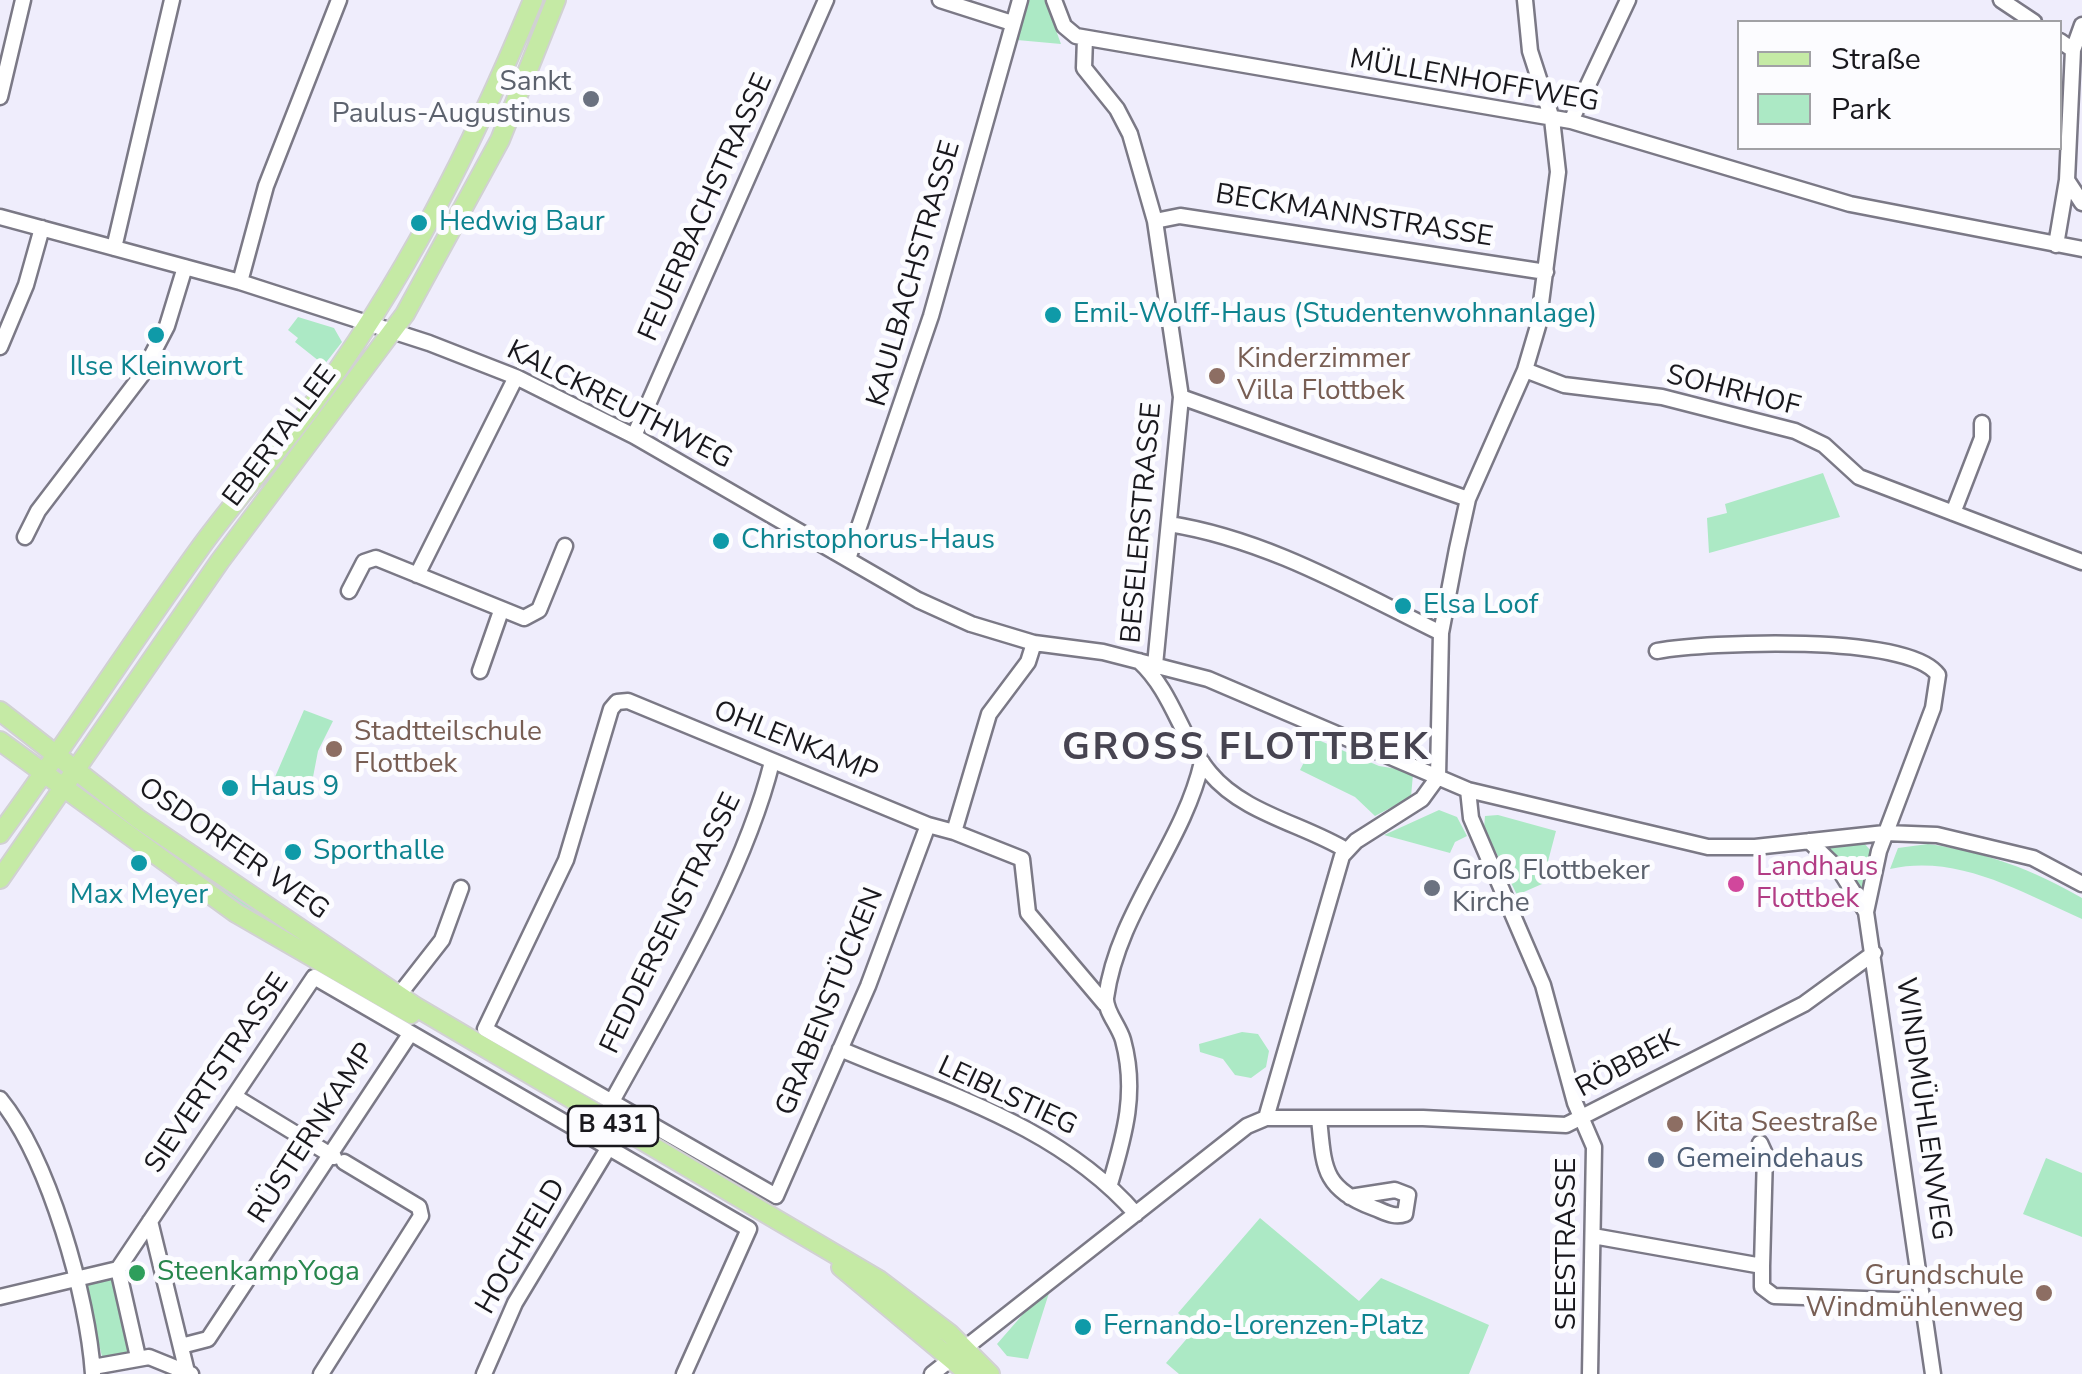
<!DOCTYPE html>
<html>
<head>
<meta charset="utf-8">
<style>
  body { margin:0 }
  #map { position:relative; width:2082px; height:1374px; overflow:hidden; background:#efedfc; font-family:"Nunito Sans",sans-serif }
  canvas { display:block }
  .legend { position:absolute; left:1737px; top:20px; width:325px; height:130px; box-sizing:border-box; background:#fcfcff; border:2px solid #a1a1a5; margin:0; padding:12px 18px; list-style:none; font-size:30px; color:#19181d }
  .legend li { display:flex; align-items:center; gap:20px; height:50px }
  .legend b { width:50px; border:2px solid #a1a1a5 }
</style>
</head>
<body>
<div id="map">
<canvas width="2082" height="1374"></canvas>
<ul class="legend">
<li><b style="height:12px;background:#c5eaa5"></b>Straße</li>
<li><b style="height:28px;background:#ace9c5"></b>Park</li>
</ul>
</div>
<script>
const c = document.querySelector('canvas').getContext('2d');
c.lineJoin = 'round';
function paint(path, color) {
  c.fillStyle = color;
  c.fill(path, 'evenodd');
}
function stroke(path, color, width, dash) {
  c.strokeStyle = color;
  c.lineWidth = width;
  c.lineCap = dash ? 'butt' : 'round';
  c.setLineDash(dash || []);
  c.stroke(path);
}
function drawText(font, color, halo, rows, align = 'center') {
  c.font = font + ' "Nunito Sans",sans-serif';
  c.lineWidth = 10;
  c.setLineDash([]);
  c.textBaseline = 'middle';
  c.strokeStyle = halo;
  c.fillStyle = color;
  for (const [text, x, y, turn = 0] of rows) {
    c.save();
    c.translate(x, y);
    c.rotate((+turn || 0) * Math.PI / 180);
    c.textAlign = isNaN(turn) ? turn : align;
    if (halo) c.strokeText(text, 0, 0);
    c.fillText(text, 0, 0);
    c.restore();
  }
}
const green = new Path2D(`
  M1028 0H1045L1061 44 1017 40Z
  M298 317 334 328 342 342 324 365 295 342 298 338 288 330Z
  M1823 473 1840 517 1709 553 1707 518 1727 513 1725 504Z
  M304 710 333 721 318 751 309 798 272 784Z
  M1316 739 1379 766 1410 771 1413 774 1411 797 1375 816 1355 797 1300 770Z
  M1439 810 1457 817 1467 836 1455 842 1450 853 1384 835Z
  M1498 815 1556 831 1542 884 1517 895 1484 828 1485 816Z
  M115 816 293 934 291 938 236 905Z
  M1863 842 1872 852 1863 898 1822 847Z
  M1928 844C1985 852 2032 869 2082 898V919C2020 892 1959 854 1890 869L1898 848Z
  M1242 1032 1258 1034 1269 1051 1266 1067 1251 1078 1235 1075 1223 1059 1200 1052 1199 1044Z
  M2046 1158 2082 1173V1237L2023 1214Z
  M1260 1218 1359 1301 1381 1278 1489 1325 1469 1374H1179L1166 1363 1195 1329 1178 1313Z
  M108 1278 114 1281 130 1351 103 1360 85 1291 87 1285Z
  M1049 1293 1028 1359 1007 1356 997 1344 1024 1313Z`);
const minor = new Path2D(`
  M940 0 1012 23
  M1054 0 1064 26 1076 36 1571 121 1850 204 2082 249
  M2001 0 2034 22
  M1085 38 1084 68 1117 109 1130 134 1155 221 1181 397 1155 665
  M2060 41 2073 50
  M0 97 23 0
  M1571 121 1628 0
  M2067 180 2082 203
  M0 217 240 282 429 343 516 377 634 436 918 600 971 624 1034 643 1103 652 1208 679 1468 790 1708 847H1755L1885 833 1937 835 2033 858 2082 884
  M1155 221 1180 216 1546 272
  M2056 245 2067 180 2073 50 2082 25
  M114 248 172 0
  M240 282 266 186 339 0
  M0 347 26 285 42 228
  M1525 370 1564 385 1662 397 1795 431 1824 445 1859 477 2082 562
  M1181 397 1468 499
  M634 436 826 0
  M1953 513 1982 438V423
  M1169 524C1266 539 1353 590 1441 633
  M25 537 38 511 141 376 167 326 185 267
  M848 559 931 316 1020 0
  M417 575 516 377
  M349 591 364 562 376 558 524 618 539 610 565 546
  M1034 643 1028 662 989 714 954 832 1022 859 1028 913 1105 1004
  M1657 651C1706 642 1909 633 1938 675L1933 708 1879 851 1866 912 1933 1374
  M1139 661C1173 692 1181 739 1210 773 1243 813 1303 824 1346 850
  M480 671 501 611
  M1468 790 1471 818 1543 985 1575 1103 1594 1147 1590 1374
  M1809 841 1840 871 1866 912
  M314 977 749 1229 684 1374
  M399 995 442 940 461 888
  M840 1049C946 1094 1059 1126 1136 1214
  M234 1096 334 1157
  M0 1099C49 1159 88 1297 93 1374
  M610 1105C667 1001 744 875 772 762
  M1266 1118 1342 856 1356 841 1422 799 1438 777 1441 633 1457 549 1468 499 1525 370 1538 326 1558 172 1552 119 1530 51 1525 0
  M1319 1118C1324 1168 1322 1188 1374 1208 1385 1212 1394 1218 1405 1214L1408 1195 1395 1190 1350 1197
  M1760 1143 1765 1154 1762 1266
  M1110 1184C1125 1134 1137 1091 1123 1040 1119 1026 1105 1011 1106 998 1118 911 1183 845 1202 762
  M776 1196 485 1029 566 860 611 709 617 702 628 701 928 825 954 832
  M776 1196 868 986 928 825
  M150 1221 187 1372
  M1593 1236 1762 1266V1287L1774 1296 1924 1301
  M118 1269 314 977
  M118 1269 138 1357
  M0 1297 118 1269
  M181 1346 208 1339 410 1034
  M93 1367 149 1357 191 1374
  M321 1374 421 1216 419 1207 344 1162
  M484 1374 515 1303 609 1147
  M932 1374 1247 1126 1266 1118H1423L1566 1125 1804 1004 1874 953`);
const major = new Path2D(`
  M0 711 137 818 416 1007 879 1280 950 1334 990 1374
  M0 741 236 913 411 1014
  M0 834C69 740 132 642 200 548 234 501 273 458 308 411 403 284 473 146 533 0
  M0 879 220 561 405 314 500 140 556 0
  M841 1267 969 1374`);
const markers = [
  [591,99,10,"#6b7280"],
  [419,223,10,"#0f9aa8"],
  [1053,315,10,"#0f9aa8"],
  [156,335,10,"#0f9aa8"],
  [1217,376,10,"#8d6e63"],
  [721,541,10,"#0f9aa8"],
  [1403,606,10,"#0f9aa8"],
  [334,749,10,"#8d6e63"],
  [230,788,10,"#0f9aa8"],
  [293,852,10,"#0f9aa8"],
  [139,863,10,"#0f9aa8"],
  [1736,884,10,"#d1479c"],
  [1432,888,10,"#6b7280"],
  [1675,1124,10,"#8d6e63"],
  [1656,1160,10,"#5c6f8a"],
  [137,1273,10,"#2e9e5b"],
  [2044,1293,10,"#8d6e63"],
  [1083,1327,10,"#0f9aa8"]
];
const shields = [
  [613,1126,90]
];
const shieldNames = [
  ["B 431",613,1126]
];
const streetNames = [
  ["MÜLLENHOFFWEG",1474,82,10],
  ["FEUERBACHSTRASSE",707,208,-66],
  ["BECKMANNSTRASSE",1354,217,9],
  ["KAULBACHSTRASSE",915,274,-74],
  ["SOHRHOF",1733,392,14],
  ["KALCKREUTHWEG",619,406,27],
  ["EBERTALLEE",281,437,-53],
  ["BESELERSTRASSE",1143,523,-85],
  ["OHLENKAMP",795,743,22],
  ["OSDORFER WEG",233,850,35],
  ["FEDDERSENSTRASSE",672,924,-64],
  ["GRABENSTÜCKEN",831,1002,-68],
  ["RÖBBEK",1628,1065,-28],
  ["SIEVERTSTRASSE",218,1074,-56],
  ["LEIBLSTIEG",1007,1097,25],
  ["WINDMÜHLENWEG",1922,1109,82],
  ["RÜSTERNKAMP",313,1134,-57],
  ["SEESTRASSE",1568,1244,-90],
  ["HOCHFELD",522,1247,-60]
];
const worshipNames = [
  ["Sankt",571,83],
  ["Paulus-Augustinus",571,115],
  ["Groß Flottbeker",1452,872,"left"],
  ["Kirche",1452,904,"left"]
];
const cultureNames = [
  ["Hedwig Baur",439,223],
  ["Emil-Wolff-Haus (Studentenwohnanlage)",1073,315],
  ["Ilse Kleinwort",156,368,"center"],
  ["Christophorus-Haus",741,541],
  ["Elsa Loof",1423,606],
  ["Haus 9",250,788],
  ["Sporthalle",313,852],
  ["Max Meyer",139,896,"center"],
  ["Fernando-Lorenzen-Platz",1103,1327]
];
const educationNames = [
  ["Kinderzimmer",1237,360],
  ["Villa Flottbek",1237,392],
  ["Stadtteilschule",354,733],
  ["Flottbek",354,765],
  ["Kita Seestraße",1695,1124],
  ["Grundschule",2024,1277,"right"],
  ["Windmühlenweg",2024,1309,"right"]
];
const hotelNames = [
  ["Landhaus",1756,868],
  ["Flottbek",1756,900]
];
const serviceNames = [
  ["Gemeindehaus",1676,1160]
];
const leisureNames = [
  ["SteenkampYoga",157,1273]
];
const districtNames = [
  ["GROSS FLOTTBEK",1246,750]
];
paint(green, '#ace9c5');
stroke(minor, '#7b7986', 19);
stroke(major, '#d1d1d2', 22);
stroke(minor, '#fff', 14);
stroke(major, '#c5eaa5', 18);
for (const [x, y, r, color] of markers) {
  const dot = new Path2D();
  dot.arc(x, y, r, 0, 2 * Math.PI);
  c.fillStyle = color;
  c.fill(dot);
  stroke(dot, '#fcfcff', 4);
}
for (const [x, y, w] of shields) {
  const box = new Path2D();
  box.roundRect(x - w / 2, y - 20, w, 40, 8);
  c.fillStyle = '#fcfcff';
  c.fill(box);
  stroke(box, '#19181d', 2.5);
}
drawText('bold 25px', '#19181d', null, shieldNames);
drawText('28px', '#19181d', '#fcfcff', streetNames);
drawText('28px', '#5b616d', '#fcfcff', worshipNames, 'right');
drawText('28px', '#0d838f', '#fcfcff', cultureNames, 'left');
drawText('28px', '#785e54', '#fcfcff', educationNames, 'left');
drawText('28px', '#b23c85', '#fcfcff', hotelNames, 'left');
drawText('28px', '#4e5e75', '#fcfcff', serviceNames, 'left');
drawText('28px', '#27864d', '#fcfcff', leisureNames, 'left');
c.letterSpacing = '2.5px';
drawText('bold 38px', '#474451', '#fcfcff', districtNames);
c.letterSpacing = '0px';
</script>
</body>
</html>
